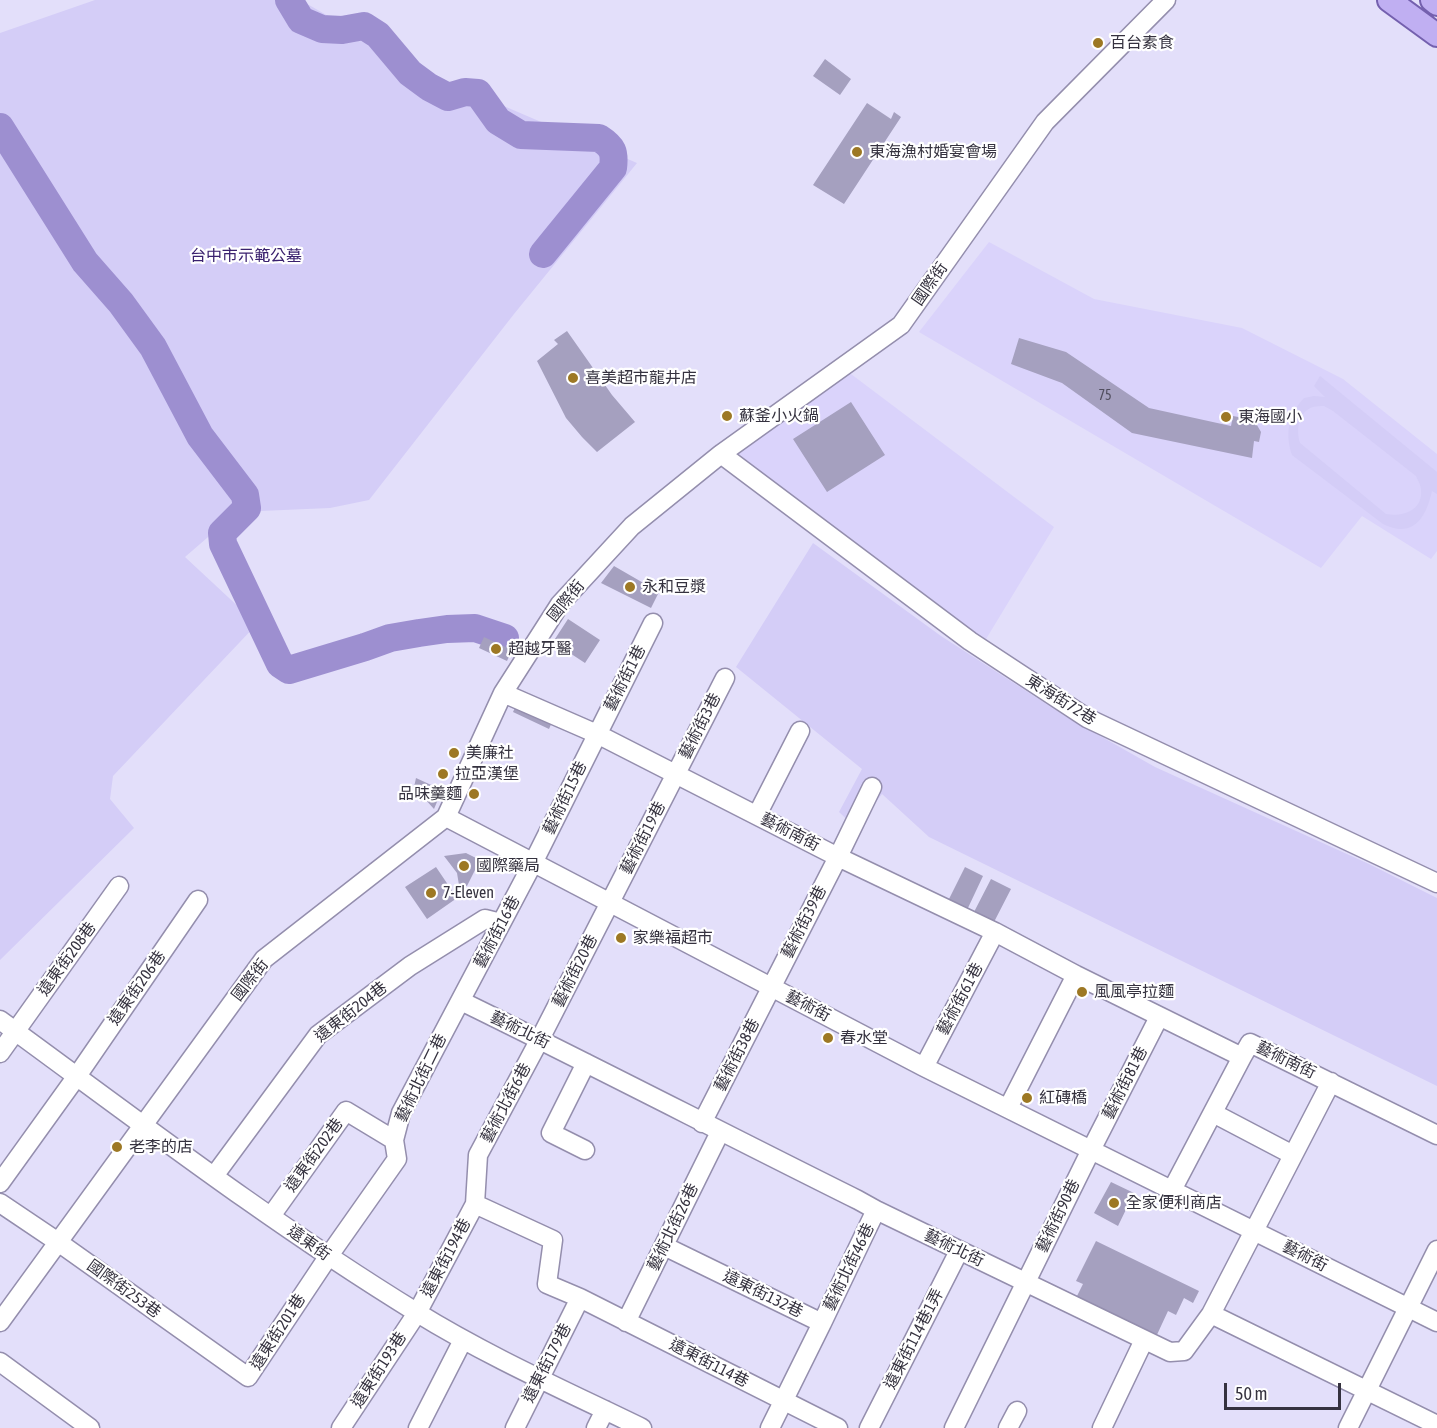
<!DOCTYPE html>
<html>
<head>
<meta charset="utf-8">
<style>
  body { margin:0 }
  #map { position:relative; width:1437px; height:1428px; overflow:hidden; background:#e3dffa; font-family:"Asap Condensed",sans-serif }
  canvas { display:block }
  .scale { position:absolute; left:1224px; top:1383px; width:117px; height:27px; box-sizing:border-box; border:3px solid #35323f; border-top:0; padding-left:8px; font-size:18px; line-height:21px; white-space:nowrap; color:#35323f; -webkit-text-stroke:4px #fff; paint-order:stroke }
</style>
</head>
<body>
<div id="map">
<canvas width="1437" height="1428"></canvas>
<div class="scale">50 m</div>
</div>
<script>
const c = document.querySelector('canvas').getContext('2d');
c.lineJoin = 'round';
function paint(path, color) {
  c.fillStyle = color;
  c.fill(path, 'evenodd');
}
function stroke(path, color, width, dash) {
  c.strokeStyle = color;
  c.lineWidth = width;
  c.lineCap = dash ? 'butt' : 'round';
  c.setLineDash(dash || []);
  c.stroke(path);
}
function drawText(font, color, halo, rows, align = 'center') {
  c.font = font + ' "Asap Condensed","Noto Sans TC",sans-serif';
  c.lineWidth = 4.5;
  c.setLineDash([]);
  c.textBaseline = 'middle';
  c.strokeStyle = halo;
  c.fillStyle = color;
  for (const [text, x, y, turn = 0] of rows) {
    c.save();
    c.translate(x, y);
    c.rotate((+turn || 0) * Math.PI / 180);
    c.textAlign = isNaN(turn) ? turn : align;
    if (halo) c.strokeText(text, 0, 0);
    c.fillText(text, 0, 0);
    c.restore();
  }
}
const built = new Path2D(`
  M989 242 1094 299 1242 328 1343 379 1437 454V551L1431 559 1362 516 1321 568 919 332Z
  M847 371 1054 527 983 644 738 454Z`);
const green = new Path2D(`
  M95 0H293L309 5 429 74 637 163 514 314 369 500 330 508 237 512 185 557 257 624 113 776 110 799 134 828 0 960V33Z
  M1320 376 1437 472V494L1432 491C1426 518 1413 539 1383 524L1292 455C1285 434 1288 415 1304 398L1314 396 1325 397 1314 386ZM1324 406 1333 411 1416 476C1418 481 1421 485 1421 490 1423 511 1402 517 1386 514L1300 443C1296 430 1298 412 1313 407 1317 406 1320 406 1324 406Z
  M813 543 941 636 1065 716 1155 767 1369 864 1437 898V1086L929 837 882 794 856 828 839 812 862 769 736 667Z`);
const river = new Path2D(`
  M289 0 301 20 322 29 342 30 364 26 378 35 410 73 429 87 448 97 465 92 478 93 498 121 521 135 599 138C613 147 615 152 613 168L543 254
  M0 127 85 262 121 303 153 347 200 436 245 495 247 508 222 533 223 544 280 664 289 670 365 647 390 638 419 633 447 629 475 628 505 638`);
const building = new Path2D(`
  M825 59 851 79 840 95 813 76Z
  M867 103 891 119 894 112 901 117 844 204 813 185Z
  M567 331 612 395 635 422 597 452 582 437 566 418 537 361 558 344 554 340Z
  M1019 338 1066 352 1149 408 1231 426 1233 416 1254 420 1261 432 1259 442 1254 441 1252 458 1132 433 1062 383 1011 364Z
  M851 402 885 455 827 492 793 439Z
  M614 566 659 592 651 608 601 583Z
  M568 619 600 640 585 663 553 642Z
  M484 637 512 650 507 661 479 648Z
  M517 703 553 720 549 729 513 712Z
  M416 778 442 790 434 809 414 787Z
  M466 853 480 860 467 886 459 885 457 873 444 856Z
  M436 867 457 898 427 919 405 887Z
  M965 867 983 876 967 910 948 901Z
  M991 879 1011 889 994 922 974 912Z
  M1111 1182 1134 1193 1118 1226 1094 1213Z
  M1096 1241 1199 1291 1193 1303 1184 1298 1176 1315 1168 1311 1155 1339 1075 1300 1083 1284 1076 1281Z`);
const minor = new Path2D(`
  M721 454 970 641 1087 718 1437 883
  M503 693 597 734 838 857 995 932 1076 975 1242 1057 1250 1043 1437 1135
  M757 815 800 731
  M446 817 924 1067 1437 1322
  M461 1001C594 1066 725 1134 858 1200L876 1210 1170 1352 1184 1351 1211 1314 1331 1082
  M0 1020C137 1120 271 1223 416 1312 487 1356 566 1391 642 1428
  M0 1053 119 886
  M924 1067 995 932
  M1008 1108 1076 975
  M1213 1113 1293 1155
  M702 1123 838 857 872 787
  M585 1150 551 1133 586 1063
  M214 1176 318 1035 410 966 485 919 501 923
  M0 1183 77 1076 198 900
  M1172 1190 1242 1057
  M0 1203 58 1242 248 1377 328 1257 397 1159 394 1140 401 1113 533 863 653 623
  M475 1204 553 1240 547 1284 580 1298 838 1428
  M271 1216 346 1111 394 1140
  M664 1246 822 1323 770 1428
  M1211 1314 1437 1425
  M0 1322 264 959 446 817 503 693 560 604 632 526 721 454 901 325 1045 122 1166 0
  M626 1322 720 1132
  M822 1323 876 1210
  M0 1362 90 1428
  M341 1428 417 1313 475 1204 478 1155 540 1039 725 678
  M418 1428 463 1340
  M515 1428 580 1298
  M596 1428 605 1410
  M869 1428 959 1251
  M954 1428 1091 1150 1159 1017
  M1008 1428 1017 1411
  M1102 1428 1144 1340
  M1348 1428 1437 1250`);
const major = new Path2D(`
  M1389 0 1437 35
  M1432 0 1437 4`);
const markers = [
  [1098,43,6,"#9d7824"],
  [857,152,6,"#9d7824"],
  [573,378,6,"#9d7824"],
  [727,416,6,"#9d7824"],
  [1226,417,6,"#9d7824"],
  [630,587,6,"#9d7824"],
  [496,649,6,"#9d7824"],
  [454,753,6,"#9d7824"],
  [443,774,6,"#9d7824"],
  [474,794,6,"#9d7824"],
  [464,866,6,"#9d7824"],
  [431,893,6,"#9d7824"],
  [621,938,6,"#9d7824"],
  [1082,992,6,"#9d7824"],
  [828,1038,6,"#9d7824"],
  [1027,1098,6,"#9d7824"],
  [117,1147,6,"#9d7824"],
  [1114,1203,6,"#9d7824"]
];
const numberNames = [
  ["75",1105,396]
];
const poiNames = [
  ["百台素食",1110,43],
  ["東海漁村婚宴會場",869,152],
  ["喜美超市龍井店",585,378],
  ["蘇釜小火鍋",739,416],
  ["東海國小",1238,417],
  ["永和豆漿",642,587],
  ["超越牙醫",508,649],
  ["美廉社",466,753],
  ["拉亞漢堡",455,774],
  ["品味羹麵",462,794,"right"],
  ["國際藥局",476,866],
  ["7-Eleven",443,893],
  ["家樂福超市",633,938],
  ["風風亭拉麵",1094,992],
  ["春水堂",840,1038],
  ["紅磚橋",1039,1098],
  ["老李的店",129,1147],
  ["全家便利商店",1126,1203]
];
const parkNames = [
  ["台中市示範公墓",246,256]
];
const streetNames = [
  ["國際街",930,284,-55],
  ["國際街",566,601,-51],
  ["藝術街1巷",625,678,-63],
  ["東海街72巷",1061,700,32],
  ["藝術街3巷",700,726,-63],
  ["藝術街15巷",565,798,-64],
  ["藝術南街",790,832,27],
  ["藝術街19巷",643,838,-63],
  ["藝術街39巷",804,922,-63],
  ["藝術街16巷",497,932,-62],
  ["遠東街208巷",67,959,-54],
  ["藝術街20巷",575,971,-63],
  ["國際街",250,980,-52],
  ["遠東街206巷",137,988,-55],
  ["藝術街61巷",960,999,-62],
  ["藝術街",808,1006,27],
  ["遠東街204巷",351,1012,-38],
  ["藝術北街",520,1030,26],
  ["藝術街38巷",737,1055,-63],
  ["藝術南街",1286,1060,26],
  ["藝術北街二巷",421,1078,-64],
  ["藝術街81巷",1125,1083,-63],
  ["藝術北街6巷",506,1103,-62],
  ["遠東街202巷",314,1155,-54],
  ["藝術街90巷",1058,1216,-64],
  ["藝術北街26巷",673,1227,-64],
  ["遠東街",309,1243,35],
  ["藝術北街",954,1248,26],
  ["藝術街",1305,1256,27],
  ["遠東街194巷",446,1258,-62],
  ["藝術北街46巷",849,1267,-64],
  ["國際街253巷",124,1289,36],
  ["遠東街132巷",763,1294,26],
  ["遠東街201巷",278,1332,-57],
  ["遠東街114巷1弄",914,1339,-63],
  ["遠東街179巷",547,1363,-63],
  ["遠東街114巷",709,1363,27],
  ["遠東街193巷",379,1370,-57]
];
paint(built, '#dad3fb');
paint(green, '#d4cdf7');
stroke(river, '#9d8fd0', 28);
paint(building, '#a5a0bf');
stroke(minor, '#948ead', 21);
stroke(major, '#7460ae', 26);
stroke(minor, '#fff', 18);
stroke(major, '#c0aff2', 22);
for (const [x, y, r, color] of markers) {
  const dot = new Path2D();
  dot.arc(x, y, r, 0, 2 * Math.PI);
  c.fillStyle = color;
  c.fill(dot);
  stroke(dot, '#fff', 2);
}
drawText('14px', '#514e5f', null, numberNames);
drawText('16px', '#35323f', '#fff', poiNames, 'left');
drawText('16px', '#3a216e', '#fff', parkNames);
drawText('16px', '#35323f', '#fff', streetNames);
</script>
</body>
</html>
